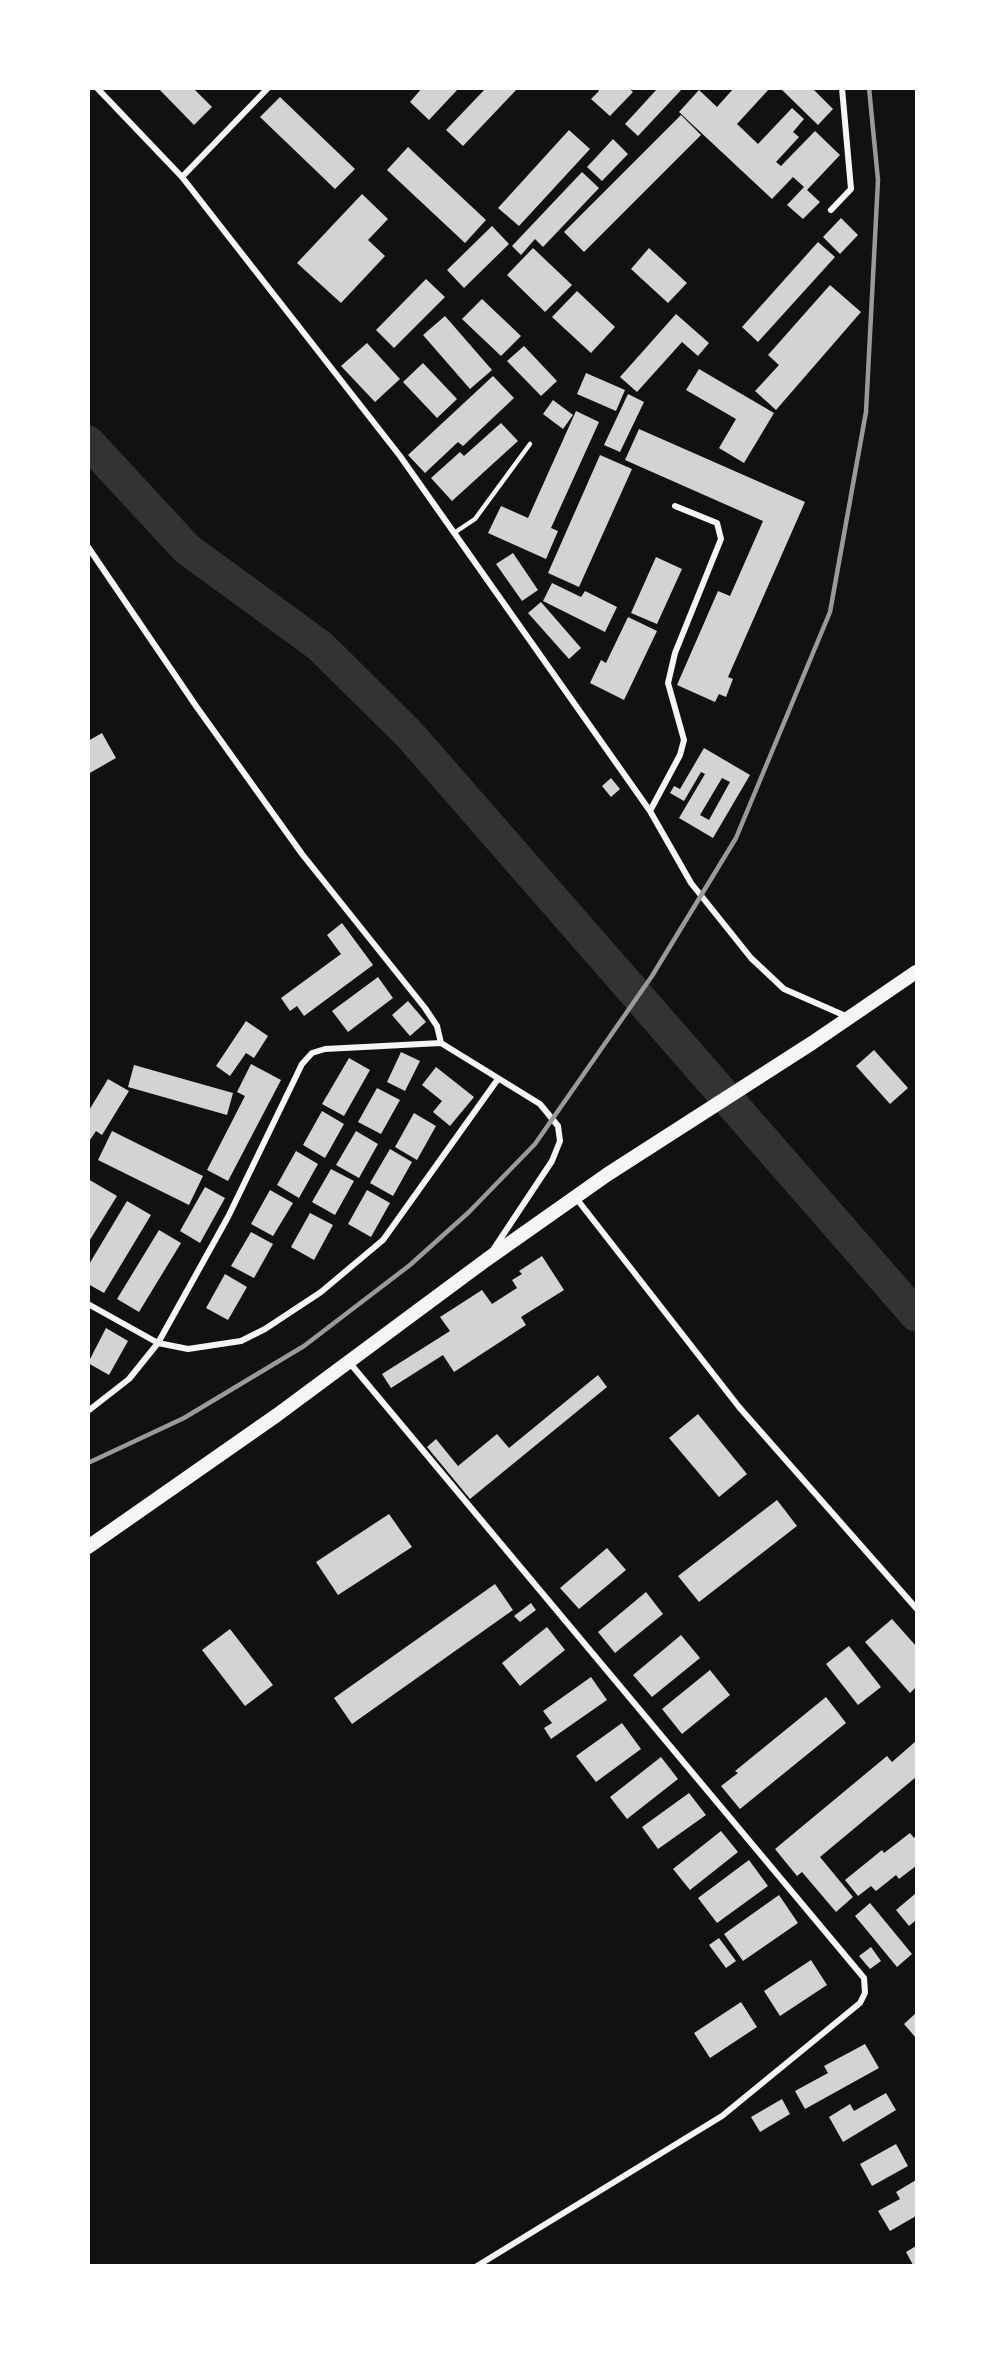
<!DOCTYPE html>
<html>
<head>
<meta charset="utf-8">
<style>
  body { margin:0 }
  #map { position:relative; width:1005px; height:2354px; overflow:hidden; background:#111; font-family:Commissioner,sans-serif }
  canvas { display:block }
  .frame { position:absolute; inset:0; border:90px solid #fff; pointer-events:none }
</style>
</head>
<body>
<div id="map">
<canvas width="1005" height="2354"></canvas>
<div class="frame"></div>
</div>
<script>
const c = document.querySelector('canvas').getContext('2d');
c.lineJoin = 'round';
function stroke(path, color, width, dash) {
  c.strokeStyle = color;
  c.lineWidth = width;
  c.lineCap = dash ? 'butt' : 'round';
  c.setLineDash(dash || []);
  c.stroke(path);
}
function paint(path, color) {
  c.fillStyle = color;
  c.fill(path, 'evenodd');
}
const river = new Path2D(`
  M88 442 187 549 320 646 409 734 916 1315`);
const building = new Path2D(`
  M158 88H193L212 107 194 125Z
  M422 88H459L429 120 410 102Z
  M486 88H518L463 146 446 130Z
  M596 88H628L633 92 610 116 591 99 599 91Z
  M658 88H683L638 136 625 124Z
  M734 88H770L737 124 758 144 792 108 804 119 793 132 799 137 776 162 781 166 815 131 840 155 807 190 820 202 803 219 787 205 804 187 793 177 772 199 679 112 699 90 717 107Z
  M780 88H812L833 109 818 125Z
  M280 97 355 169 335 189 260 117Z
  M681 115 701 135 584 252 564 232Z
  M569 130 590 149 519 226 498 208Z
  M613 139 628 154 602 181 587 167Z
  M408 147 486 220 465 243 387 170Z
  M582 172 599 188 543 247 535 239 521 255 512 246Z
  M362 194 388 219 368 240 385 256 341 303 297 263Z
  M841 218 858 235 840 254 823 237Z
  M492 226 509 244 464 288 447 270Z
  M818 242 835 257 758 342 742 327Z
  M533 248 572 285 545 312 507 275Z
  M649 248 687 283 668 303 631 269Z
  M426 279 445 297 394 348 376 330Z
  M830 285 861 312 776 410 755 391 779 365 768 355Z
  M577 291 615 327 591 353 552 317Z
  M482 299 521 336 501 356 462 319Z
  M676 314 709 343 698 356 682 342 637 392 620 377Z
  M445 316 492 370 470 389 423 335Z
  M367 343 400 379 375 402 341 366Z
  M524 346 557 381 541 396 507 361Z
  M423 363 457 399 437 418 403 382Z
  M699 369 774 413 744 463 719 448 736 419 686 390Z
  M586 373 625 390 616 411 577 394Z
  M493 376 514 398 463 446 458 442 425 473 408 455Z
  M628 394 644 402 620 452 604 445Z
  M553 400 573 415 563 429 543 414Z
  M576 411 599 422 551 528 558 531 546 559 488 533 501 506 528 518Z
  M501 423 518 441 452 501 431 478 460 452 464 456Z
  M639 429 805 502 728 677 733 679 726 697 719 694 715 702 677 685 718 591 730 596 763 521 625 460Z
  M600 455 632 469 579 587 548 573Z
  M513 553 538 590 522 601 496 564Z
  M656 557 682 569 657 624 631 613Z
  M552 583 581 597 585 591 617 607 605 632 543 601Z
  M541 602 581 648 569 659 528 613Z
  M628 617 657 631 624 700 590 683 601 660 606 663Z
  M102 733 116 758 88 774V741Z
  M704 748 750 775 713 838 679 818 705 774 701 772 684 801 670 793 674 786 680 789ZM722 778 730 782 709 820 700 815Z
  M611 778 620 789 611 797 602 786Z
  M342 923 373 965 304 1016 297 1006 290 1011 281 998 341 954 327 935Z
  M378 977 393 998 348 1032 332 1011Z
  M408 1001 426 1022 410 1036 392 1015Z
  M246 1021 268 1036 254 1058 246 1053 230 1076 216 1066Z
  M874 1050 908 1088 890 1104 856 1066Z
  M401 1052 420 1061 405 1091 387 1082Z
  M349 1058 370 1070 344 1116 322 1104Z
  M251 1064 281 1080 228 1181 207 1170 245 1096 237 1092Z
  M134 1065 233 1093 227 1115 128 1087Z
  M436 1067 474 1097 450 1126 433 1112 442 1101 422 1085Z
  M108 1079 129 1091 102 1135 96 1131 88 1143V1112Z
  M377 1088 400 1100 381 1134 358 1122Z
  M322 1111 344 1124 325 1158 303 1145Z
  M414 1113 436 1126 417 1160 395 1147Z
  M112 1131 203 1176 189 1205 98 1160Z
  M356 1131 378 1144 359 1178 336 1165Z
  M390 1149 412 1162 393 1196 370 1183Z
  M296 1151 318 1164 299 1198 277 1185Z
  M331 1169 354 1181 335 1215 312 1202Z
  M88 1179 117 1196 88 1243Z
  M205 1187 225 1198 200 1243 180 1231Z
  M270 1190 293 1203 273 1236 251 1224Z
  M367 1190 390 1203 371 1237 348 1224Z
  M127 1201 151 1215 104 1293 88 1284V1266Z
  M310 1213 333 1225 314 1260 291 1247Z
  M159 1230 181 1243 139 1312 117 1299Z
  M251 1232 273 1244 254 1278 231 1266Z
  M542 1256 564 1290 521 1317 526 1325 454 1372 443 1355 391 1388 382 1374 450 1331 440 1317 482 1290 492 1304 517 1288 512 1280 522 1274 519 1271Z
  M225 1274 247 1287 228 1320 206 1308Z
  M106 1328 128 1341 109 1375 88 1363Z
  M598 1375 607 1387 470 1499 427 1447 436 1439 458 1466 497 1434 509 1448Z
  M698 1414 747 1474 719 1497 669 1438Z
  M777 1500 797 1526 699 1602 678 1576Z
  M389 1514 412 1547 338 1595 316 1562Z
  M607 1548 626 1570 579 1609 560 1588Z
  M495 1584 513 1610 352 1724 334 1698Z
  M646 1592 663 1614 615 1653 598 1632Z
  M531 1603 536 1610 520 1622 514 1616Z
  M892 1619 916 1646V1687L910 1693 865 1642Z
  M547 1627 565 1650 520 1686 502 1663Z
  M230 1629 273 1685 245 1706 202 1650Z
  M681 1635 700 1658 652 1697 633 1675Z
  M849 1646 881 1687 858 1705 826 1664Z
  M710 1670 730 1695 682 1734 662 1709Z
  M591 1677 607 1700 551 1739 544 1728 552 1723 543 1711Z
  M826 1697 846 1723 740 1809 721 1786 738 1773 735 1771Z
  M622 1723 641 1749 596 1782 576 1756Z
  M916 1741V1777L820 1857 853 1897 836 1912 802 1872 797 1876 775 1849 887 1756 892 1762Z
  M661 1757 678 1779 627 1819 610 1797Z
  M689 1793 706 1815 658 1849 642 1827Z
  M721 1831 738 1852 690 1890 673 1869Z
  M910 1833 914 1838 916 1835V1866L899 1879 896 1875 876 1891 871 1886 858 1896 845 1880 882 1850 884 1853Z
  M749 1860 768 1886 717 1923 698 1898Z
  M916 1893V1920L909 1926 896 1910Z
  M779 1895 798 1923 743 1961 724 1934Z
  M870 1903 912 1954 897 1967 855 1916Z
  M719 1938 736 1961 726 1968 709 1945Z
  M871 1947 881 1961 870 1969 859 1956Z
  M811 1960 827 1985 780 2016 764 1991Z
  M741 2002 757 2027 710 2058 694 2033Z
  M916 2013V2038L904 2024Z
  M865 2044 879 2068 805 2109 795 2091 828 2073 824 2066Z
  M886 2093 896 2110 843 2142 829 2117 850 2104 854 2111Z
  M782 2099 790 2114 760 2132 751 2117Z
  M896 2144 908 2166 872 2186 860 2164Z
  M916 2180V2216L890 2231 878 2211 900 2199 896 2192Z
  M916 2246V2265H913L906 2252Z`);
const service = new Path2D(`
  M454 533 475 519 530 444`);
const minor = new Path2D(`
  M97 88 182 177 400 456 650 811 691 883 751 958 784 989 848 1017
  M182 177 268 88
  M831 210 851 189 842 88
  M88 547 196 706 302 854 425 1008 437 1026 441 1043
  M650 811 680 755 684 740 668 683 675 653 721 539 717 523 675 506
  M576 1198 739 1407 916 1608
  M88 1304 158 1343 188 1349 241 1341 265 1329 321 1292 383 1240 498 1079
  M349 1362 864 1978 865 1993 860 2003 722 2116 477 2266
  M88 1411 129 1379 158 1343 228 1217 302 1064 312 1053 325 1049 441 1043 540 1104 558 1126 560 1141 552 1161 493 1250`);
const primary = new Path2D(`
  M88 1547 277 1415 486 1260 608 1174 812 1043 916 972`);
const rail = new Path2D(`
  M88 1463 184 1418 304 1346 410 1265 469 1212 535 1144 652 976 736 838 830 612 866 412 878 180 869 88`);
stroke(river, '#333', 33);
paint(building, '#d3d3d3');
stroke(service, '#f5f5f5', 4.5);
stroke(minor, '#f5f5f5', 6);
stroke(primary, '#f5f5f5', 14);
stroke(rail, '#9a9a9a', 4.5);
</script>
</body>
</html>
